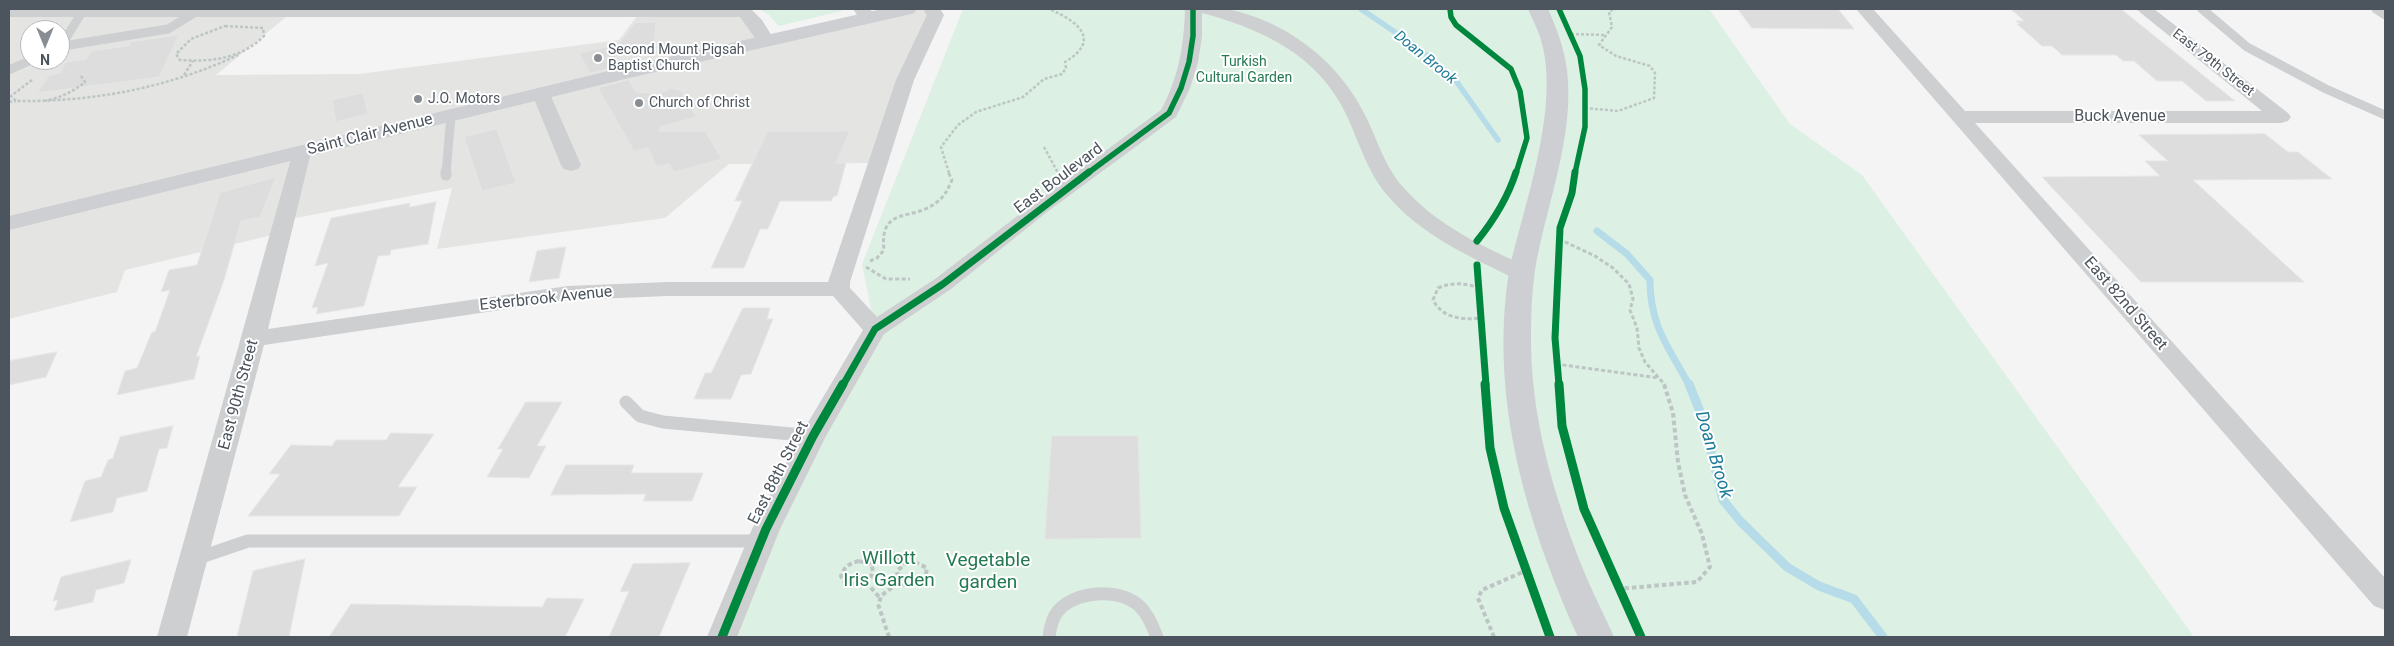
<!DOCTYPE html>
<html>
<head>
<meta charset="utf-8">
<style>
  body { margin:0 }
  #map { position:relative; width:2394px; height:646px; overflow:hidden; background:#f4f4f4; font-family:Roboto,sans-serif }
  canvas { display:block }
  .frame { position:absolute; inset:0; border:10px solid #4c555e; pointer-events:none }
  .north { position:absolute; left:20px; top:20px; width:50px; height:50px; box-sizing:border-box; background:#fff; border:1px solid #b7bbbf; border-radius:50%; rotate:180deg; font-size:14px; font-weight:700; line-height:20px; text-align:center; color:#4c555e }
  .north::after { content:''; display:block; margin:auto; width:18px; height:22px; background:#878d92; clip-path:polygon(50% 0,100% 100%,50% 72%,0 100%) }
</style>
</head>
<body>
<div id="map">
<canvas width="2394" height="646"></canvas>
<div class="frame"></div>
<div class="north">N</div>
</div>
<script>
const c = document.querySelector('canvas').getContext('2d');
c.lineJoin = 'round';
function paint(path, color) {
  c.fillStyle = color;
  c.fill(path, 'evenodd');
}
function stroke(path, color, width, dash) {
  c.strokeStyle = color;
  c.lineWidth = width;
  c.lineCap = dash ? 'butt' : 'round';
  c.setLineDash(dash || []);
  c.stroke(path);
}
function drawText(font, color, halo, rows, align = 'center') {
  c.font = font + ' Roboto,sans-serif';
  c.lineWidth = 4;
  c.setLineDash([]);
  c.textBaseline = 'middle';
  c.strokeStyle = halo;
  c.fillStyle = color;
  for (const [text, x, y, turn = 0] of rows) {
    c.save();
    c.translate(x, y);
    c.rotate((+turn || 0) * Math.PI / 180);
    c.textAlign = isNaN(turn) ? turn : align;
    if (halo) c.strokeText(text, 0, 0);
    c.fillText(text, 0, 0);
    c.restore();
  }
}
const commercial = new Path2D(`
  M907 9H931L936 15 878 163 729 164 665 218 437 249 452 188 285 220 281 233 125 270 117 292 9 319V12H292L216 75 359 74 619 40 640 12H745L766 41ZM30 30H60V60H30Z`);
const green = new Path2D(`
  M759 9H841L842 11 779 26 768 14Z
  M963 9H1709L1790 124 1862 175 2194 637H728L766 529 875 329 862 264Z`);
const streamFar2 = new Path2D(`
  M1361 9 1414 45 1454 78 1498 140`);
const streamFar1 = new Path2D(`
  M1597 231 1627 254 1650 280C1650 326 1668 346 1689 385`);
const stream = new Path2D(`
  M1689 384 1703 419 1723 500 1740 521 1787 567 1819 586 1854 599 1883 637`);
const building = new Path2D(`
  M1738 9H1838L1854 29 1752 28Z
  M2011 9H2121L2235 101H2206L2182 81H2157L2134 61H2123L2116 55H2062L2052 46H2042L2017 24H2020L2016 21H2024Z
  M656 22 654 48 615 54 622 66 590 73 579 53 611 46 613 51 635 23Z
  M179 35 159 77 37 93 49 75 60 73 66 62 86 59 91 51 129 46 131 42Z
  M629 80 636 92 659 94 671 88 680 90 696 117 660 127V131H705L722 159 674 172 669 164 657 167 648 148 634 151 598 88Z
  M363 93 368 114 336 122 332 100Z
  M497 129 516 183 482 191 464 137Z
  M768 131H850L836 163H846L837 196H834L831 201H780L768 229H760L744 268H711L742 201H735Z
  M2265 134 2288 152H2298L2332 179 2193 180 2304 282H2141L2042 177 2160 176 2145 161H2168L2139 135Z
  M276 177 260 217 241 221 224 280 196 357 200 356 194 379 117 395 125 371 137 368 152 332H155L170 290 161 292 169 270 197 265 220 193Z
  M436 202 428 244 391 250 390 255 378 256 364 306 316 314 318 307 312 308 328 263 315 266 331 218 410 203 409 207Z
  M566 247 559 278 529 282 537 251Z
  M743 308H770L767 319H773L751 374 741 375 731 399H694L705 373H711Z
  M57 352 46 377 9 385V361Z
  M526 402H562L537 446H546L529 478 487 477 503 449H498Z
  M173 426 167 448 159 449 147 491 117 498 113 512 70 522 85 481 101 477 108 460 113 458 120 437Z
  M391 433 434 434 398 487H417L399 516H248L280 474H269L291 445 332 446 336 440H386Z
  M1052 436H1138L1141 538 1045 539Z
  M566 465H634L631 473H703L692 501H643L646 494 551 495Z
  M305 559 289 637H237L253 571Z
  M131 560 124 583 96 590 93 602 54 611 58 600 53 601 61 577Z
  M690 563 659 637H609L629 591 620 592 633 564Z
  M547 598 584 599 565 637H329L351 604 542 607Z`);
const pathFar2 = new Path2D(`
  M1450 9 1451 17 1456 25 1511 69 1520 91 1527 138 1516 173
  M225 26 263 28 264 36C241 59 211 62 180 60L176 54 191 39Z
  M1571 34 1604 35
  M184 75 193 61
  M32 80 11 96 16 101C93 102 168 88 238 55
  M44 101C60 98 73 92 85 82L81 76
  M9 102 16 101
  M1585 108 1618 111 1654 98 1655 73 1650 66 1616 56 1599 45 1612 27 1609 12 1613 9
  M1044 147 1058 173
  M949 173 941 147 958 125 976 112 1023 97 1044 79 1062 74 1066 68 1065 62C1102 40 1078 21 1049 9`);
const pathFar1 = new Path2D(`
  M1484 232C1499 214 1509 194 1516 172
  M1559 239 1595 256 1613 268 1629 284 1633 299 1630 310 1637 328 1639 348 1645 362 1665 385
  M870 261 877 258 884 250C879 205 913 222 937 202 945 196 948 189 952 180L948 172
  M866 267 886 279H910
  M1479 276 1486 385
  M1480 288C1465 283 1452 282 1438 288L1433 300C1443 319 1463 320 1482 318
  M1556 364 1659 378`);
const path = new Path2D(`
  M1486 384 1490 448 1504 508 1550 637
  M859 561 871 564 873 571 870 579 860 584 845 583 841 576C844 567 850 563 859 561Z
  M915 562 927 568 925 579 911 586 898 583 897 571 905 564Z
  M871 564 891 554 905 564
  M866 582 880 598
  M1617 589 1697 582 1710 567 1702 534 1685 495 1678 462 1673 413 1664 384
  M889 637 878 604 882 595 898 583
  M1494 637 1478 598 1482 590 1525 571`);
const laneFar2 = new Path2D(`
  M2202 9 2247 47 2326 89 2385 115
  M2376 9 2385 15
  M63 46 168 29 196 12
  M60 48 82 12
  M9 70 31 60
  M446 173 451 116`);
const laneFar1 = new Path2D(`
  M446 175V172`);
const lane = new Path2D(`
  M626 402 640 416 663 422 813 436
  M195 559 248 541H760
  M1049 637C1050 628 1052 618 1058 611 1075 591 1117 588 1137 604 1147 612 1152 625 1157 637`);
const street = new Path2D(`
  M9 9H751L762 20 775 41 772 45H760L740 17H9Z
  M853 9H870L876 18 874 22H862Z
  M923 9H940L944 15 914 80 850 282V288L877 317 935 279 1033 204 1161 110C1179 77 1184 45 1185 9 1198 9 1214 7 1227 9 1286 21 1337 60 1364 113 1377 138 1384 166 1403 187 1437 226 1484 247 1530 268L1533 273 1530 278 1522 280 1514 278C1468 256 1421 235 1387 195 1367 171 1359 142 1346 114 1318 55 1262 29 1202 13V36L1198 62 1190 88 1176 117 1047 212 951 289 884 334 826 436 780 529 737 637H707L752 529 800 436 863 330 833 296H668L568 300 264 345 187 637H157L294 148 301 146 308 148 311 152 268 329 568 286 668 282H828L896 80 927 15Z
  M1856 9H1873L1965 111H2262L2136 9H2154L2288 113 2291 117 2288 121 2281 123H1975L2385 578V610L2374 606Z
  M541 88 548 90 550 94 581 165 578 169 571 171 564 169 561 165 532 94 534 90Z`);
const secondary = new Path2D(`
  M882 9H917L914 13 907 15 629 78 9 230V216L629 66Z
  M1528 9H1548C1557 29 1564 48 1567 70 1575 137 1546 205 1535 270 1532 291 1531 313 1531 334 1530 415 1553 494 1583 569 1592 592 1604 614 1614 637H1578C1526 521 1489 399 1509 271 1524 205 1562 103 1540 37 1537 28 1532 18 1528 9Z`);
const cyclewayFar2 = new Path2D(`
  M1450 9 1451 17 1456 25 1511 69 1520 91 1527 138 1516 173
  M1559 9 1580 56 1585 89V127L1575 173
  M1088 173 1169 113 1181 88 1189 62 1193 36V9`);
const cyclewayFar1 = new Path2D(`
  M1477 241C1494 220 1508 197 1516 172
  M1477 265 1486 385
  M843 385 875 329 943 284 1089 172
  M1559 385 1555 338 1560 228 1572 193 1575 172`);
const cycleway = new Path2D(`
  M1485 384 1490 448 1504 508 1550 637
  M1559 384 1562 426 1584 509 1641 637
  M722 637 766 529 813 436 843 384`);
const markers = [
  [598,58,5,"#878d92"],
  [418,99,5,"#878d92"],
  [639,103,5,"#878d92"]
];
const farPoinames = [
  ["Second Mount Pigsah",608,50],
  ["Baptist Church",608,66],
  ["J.O. Motors",428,99],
  ["Church of Christ",649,103]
];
const farParknames = [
  ["Turkish",1244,62],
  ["Cultural Garden",1244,78]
];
const farStreetnames = [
  ["East 79th Street",2213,63,38]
];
const farWaternames = [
  ["Doan Brook",1425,58,39]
];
const streetNames = [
  ["Buck Avenue",2120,117],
  ["Saint Clair Avenue",370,135,-14],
  ["East Boulevard",1059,179,-37],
  ["Esterbrook Avenue",546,299,-6],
  ["East 82nd Street",2125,304,49],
  ["East 90th Street",239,395,-75],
  ["East 88th Street",779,473,-63]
];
const waterNames = [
  ["Doan Brook",1713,455,73]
];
const nearParknames = [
  ["Willott",889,559],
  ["Iris Garden",889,581],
  ["Vegetable",988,561],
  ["garden",988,583]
];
paint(commercial, '#e4e4e2');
paint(green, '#dcf0e4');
stroke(streamFar2, '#b5dce8', 5.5);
stroke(streamFar1, '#b5dce8', 7);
stroke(stream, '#b5dce8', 9);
paint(building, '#ddddde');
stroke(building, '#e5e6e6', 1);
stroke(pathFar2, '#bdc6c4', 2.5, [3, 2]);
stroke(pathFar1, '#bdc6c4', 3, [4, 2.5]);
stroke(path, '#bdc6c4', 4, [4.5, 3]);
stroke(laneFar2, '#cdcfd1', 9);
stroke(laneFar1, '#cdcfd1', 11);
stroke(lane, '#cdcfd1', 13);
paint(street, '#cdcfd1');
paint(secondary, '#cecfd2');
stroke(cyclewayFar2, '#00873e', 5.5);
stroke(cyclewayFar1, '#00873e', 7);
stroke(cycleway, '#00873e', 9);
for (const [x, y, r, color] of markers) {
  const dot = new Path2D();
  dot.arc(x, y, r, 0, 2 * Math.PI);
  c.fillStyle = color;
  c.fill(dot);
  stroke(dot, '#fff', 2);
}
drawText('14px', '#4c555e', '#fff', farPoinames, 'left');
drawText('14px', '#237951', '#fff', farParknames);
drawText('14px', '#4c555e', '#fff', farStreetnames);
drawText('italic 15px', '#1d7b99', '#fff', farWaternames);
drawText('16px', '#4c555e', '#fff', streetNames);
drawText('italic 18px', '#1d7b99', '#fff', waterNames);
drawText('19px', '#237951', '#fff', nearParknames);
</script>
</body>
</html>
